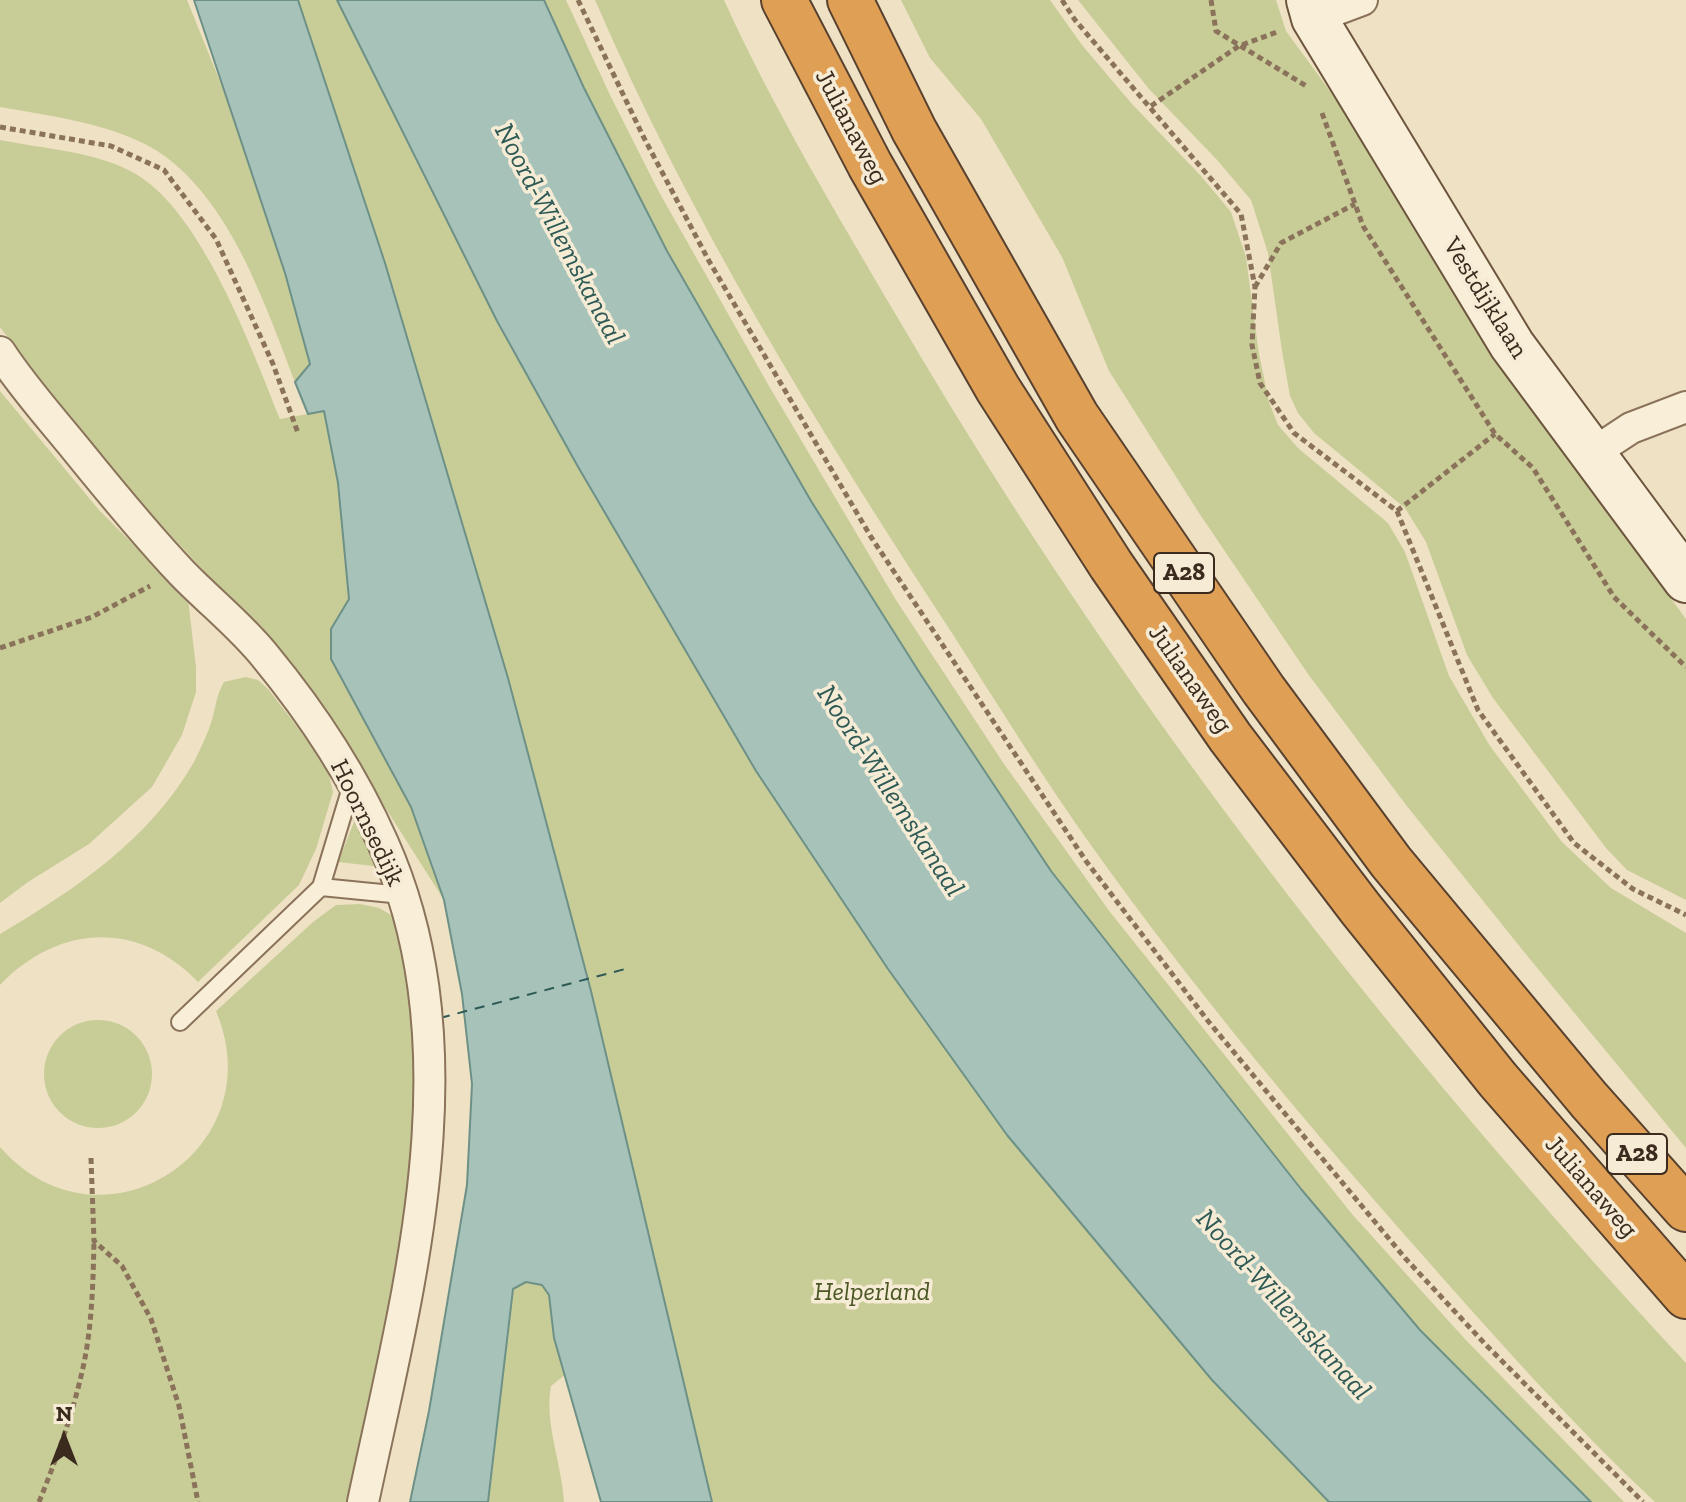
<!DOCTYPE html>
<html>
<head>
<meta charset="utf-8">
<style>
  body { margin:0 }
  #map { position:relative; width:1686px; height:1502px; overflow:hidden; background:#efe1c4; font-family:"Zilla Slab",serif }
  canvas { display:block }
  .north { position:absolute; left:24px; top:1398px; width:80px; height:80px; -webkit-text-stroke:6px #f6ebd4; paint-order:stroke; rotate:0deg; font-size:22px; font-weight:700; line-height:32px; text-align:center; color:#3a2b1e }
  .north::after { content:''; display:block; margin:auto; width:28px; height:36px; background:#3a2b1e; clip-path:polygon(50% 0,100% 100%,50% 72%,0 100%) }
</style>
</head>
<body>
<div id="map">
<canvas width="1686" height="1502"></canvas>
<div class="north">N</div>
</div>
<script>
const c = document.querySelector('canvas').getContext('2d');
c.lineJoin = 'round';
function paint(path, color) {
  c.fillStyle = color;
  c.fill(path, 'evenodd');
}
function stroke(path, color, width, dash) {
  c.strokeStyle = color;
  c.lineWidth = width;
  c.lineCap = dash ? 'butt' : 'round';
  c.setLineDash(dash || []);
  c.stroke(path);
}
function drawText(font, color, halo, rows, align = 'center') {
  c.font = font + ' "Zilla Slab",serif';
  c.lineWidth = 7;
  c.setLineDash([]);
  c.textBaseline = 'middle';
  c.strokeStyle = halo;
  c.fillStyle = color;
  for (const [text, x, y, turn = 0] of rows) {
    c.save();
    c.translate(x, y);
    c.rotate((+turn || 0) * Math.PI / 180);
    c.textAlign = isNaN(turn) ? turn : align;
    if (halo) c.strokeText(text, 0, 0);
    c.fillText(text, 0, 0);
    c.restore();
  }
}
const green = new Path2D(`
  M0 0H187L236 121 285 273 310 365 295 382C265 304 229 195 154 149 109 123 51 116 0 107Z
  M298 0H337L497 321 577 465 756 771 888 969 1008 1135 1212 1380 1329 1502H712L591 991 508 678Z
  M544 0H566L610 95 659 192 769 386 896 600 1004 764 1110 912 1352 1214 1464 1338 1624 1502H1591L1420 1330 1301 1189 1051 871 921 675 811 501 667 251 584 88Z
  M595 0H724C775 112 839 218 902 325 1123 702 1388 1042 1686 1363V1502H1655C1574 1426 1499 1342 1426 1259 1309 1127 1195 991 1093 848 1042 777 997 703 950 630 818 428 691 222 595 0Z
  M901 0H1050L1082 45 1132 104 1201 176 1231 212 1246 257 1259 354 1269 402 1278 425 1298 448 1388 523 1405 552 1449 676 1490 746 1562 842 1611 888 1686 933V1148L1529 958 1406 805 1308 674 1199 513 1109 371 1062 257 981 119 930 58Z
  M1078 0H1276L1286 31 1338 102 1520 394 1686 619V900L1627 870 1606 848 1493 698 1467 655 1426 542 1405 508 1314 433 1298 413 1290 396 1282 351 1268 253 1251 200 1218 161 1149 89Z
  M0 140C44 149 96 151 136 174 202 213 252 349 280 419L324 411 338 483 349 599 331 629 411 807 444 900 334 727 257 628 95 454 0 327Z
  M0 391 99 510 188 599 196 667V692L182 735 152 787 89 844 28 882 0 903Z
  M246 677 258 680 268 689 302 733 328 771 333 792 316 849 299 885 198 982C138 920 59 924 0 985V934C76 889 149 840 194 762 200 750 207 735 211 723 216 708 216 695 224 682Z
  M358 812 382 867 338 862Z
  M360 904 379 908 393 916 400 934 417 1027 418 1111 396 1316 353 1502H0V1147C100 1262 275 1151 216 1011L313 922 336 905Z
  M44 1074a54 54 0 1 1 108 0a54 54 0 1 1-108 0Z
  M526 1282 542 1285 549 1295 554 1338 566 1374 551 1386C544 1423 562 1464 564 1502H488L513 1289Z`);
const water = new Path2D(`
  M194 0H298L385 263 508 678 591 991 712 1502H601L554 1338 549 1295 542 1285 526 1282 513 1289 488 1502H410L429 1411 467 1185 472 1084 462 994 444 900 411 807 331 659V629L349 599 338 483 324 411 308 414 295 382 310 364 285 273Z
  M337 0H544L584 88 667 251 811 501 921 675 1051 871 1301 1189 1420 1330 1591 1502H1329L1212 1380 1007 1135 888 969 756 771 577 465 497 321Z`);
const ferry = new Path2D(`
  M440 1018 625 969`);
const path = new Path2D(`
  M578 0 643 136 709 261 871 537 1086 861 1208 1021 1405 1258 1487 1346 1643 1502
  M1062 0 1075 20 1241 214 1255 287 1252 345 1260 383 1294 433 1397 511 1478 710 1574 843 1633 889 1686 915
  M1211 0 1216 31 1308 87
  M1151 106 1239 46 1277 32
  M1322 113 1363 226 1495 434 1533 468 1614 597 1686 667
  M0 127 111 146 164 170 216 239 273 364 298 433
  M1255 287 1281 243 1355 204
  M1397 511 1495 434
  M0 648 92 617 150 586
  M91 1158 94 1241 122 1266 151 1319 179 1406 198 1502
  M39 1502C56 1460 72 1416 82 1372 92 1330 93 1284 94 1241`);
const lane = new Path2D(`
  M321 887 402 895
  M180 1022 321 887 352 784`);
const street = new Path2D(`
  M1314 18 1362 0
  M0 352C22 386 50 417 76 449 110 491 145 534 182 573 209 601 241 626 265 656 312 713 353 775 383 843 476 1051 408 1290 363 1502
  M1593 453 1631 428 1686 407`);
const secondary = new Path2D(`
  M1309 0 1314 18 1512 345 1686 580`);
const highway = new Path2D(`
  M784 0 870 165 998 389 1111 565 1230 737 1360 908 1498 1080 1686 1296
  M850 0 914 130 1077 417 1263 689 1391 862 1589 1100 1686 1209`);
const shields = [
  [1184,573,60],
  [1637,1154,60]
];
const shieldNames = [
  ["A28",1184,573],
  ["A28",1637,1154]
];
const streetNames = [
  ["Julianaweg",851,127,62],
  ["Vestdijklaan",1485,298,58],
  ["Julianaweg",1190,679,55],
  ["Hoornsedijk",367,823,64],
  ["Julianaweg",1591,1187,49]
];
const parkNames = [
  ["Helperland",872,1293]
];
const waterNames = [
  ["Noord-Willemskanaal",559,234,62],
  ["Noord-Willemskanaal",890,791,57],
  ["Noord-Willemskanaal",1283,1305,48]
];
paint(green, '#c8cd98');
paint(water, '#a6c2b9');
stroke(water, '#6d9187', 2);
stroke(ferry, '#2e5a56', 2, [10, 8]);
stroke(lane, '#8a735a', 20);
stroke(street, '#8a735a', 34);
stroke(secondary, '#6c543d', 48);
stroke(highway, '#58412f', 48);
stroke(path, '#8a735a', 5, [6, 4]);
stroke(lane, '#f9efd8', 16);
stroke(street, '#f9efd8', 30);
stroke(secondary, '#f9efd8', 44);
stroke(highway, '#df9f55', 44);
for (const [x, y, w] of shields) {
  const box = new Path2D();
  box.roundRect(x - w / 2, y - 20, w, 40, 6);
  c.fillStyle = '#f6ebd4';
  c.fill(box);
  stroke(box, '#3a2b1e', 2);
}
drawText('bold 24px', '#3a2b1e', null, shieldNames);
drawText('26px', '#3a2b1e', '#f6ebd4', streetNames);
drawText('italic 26px', '#4b5625', '#f6ebd4', parkNames);
drawText('italic 28px', '#2e5a56', '#f6ebd4', waterNames);
</script>
</body>
</html>
